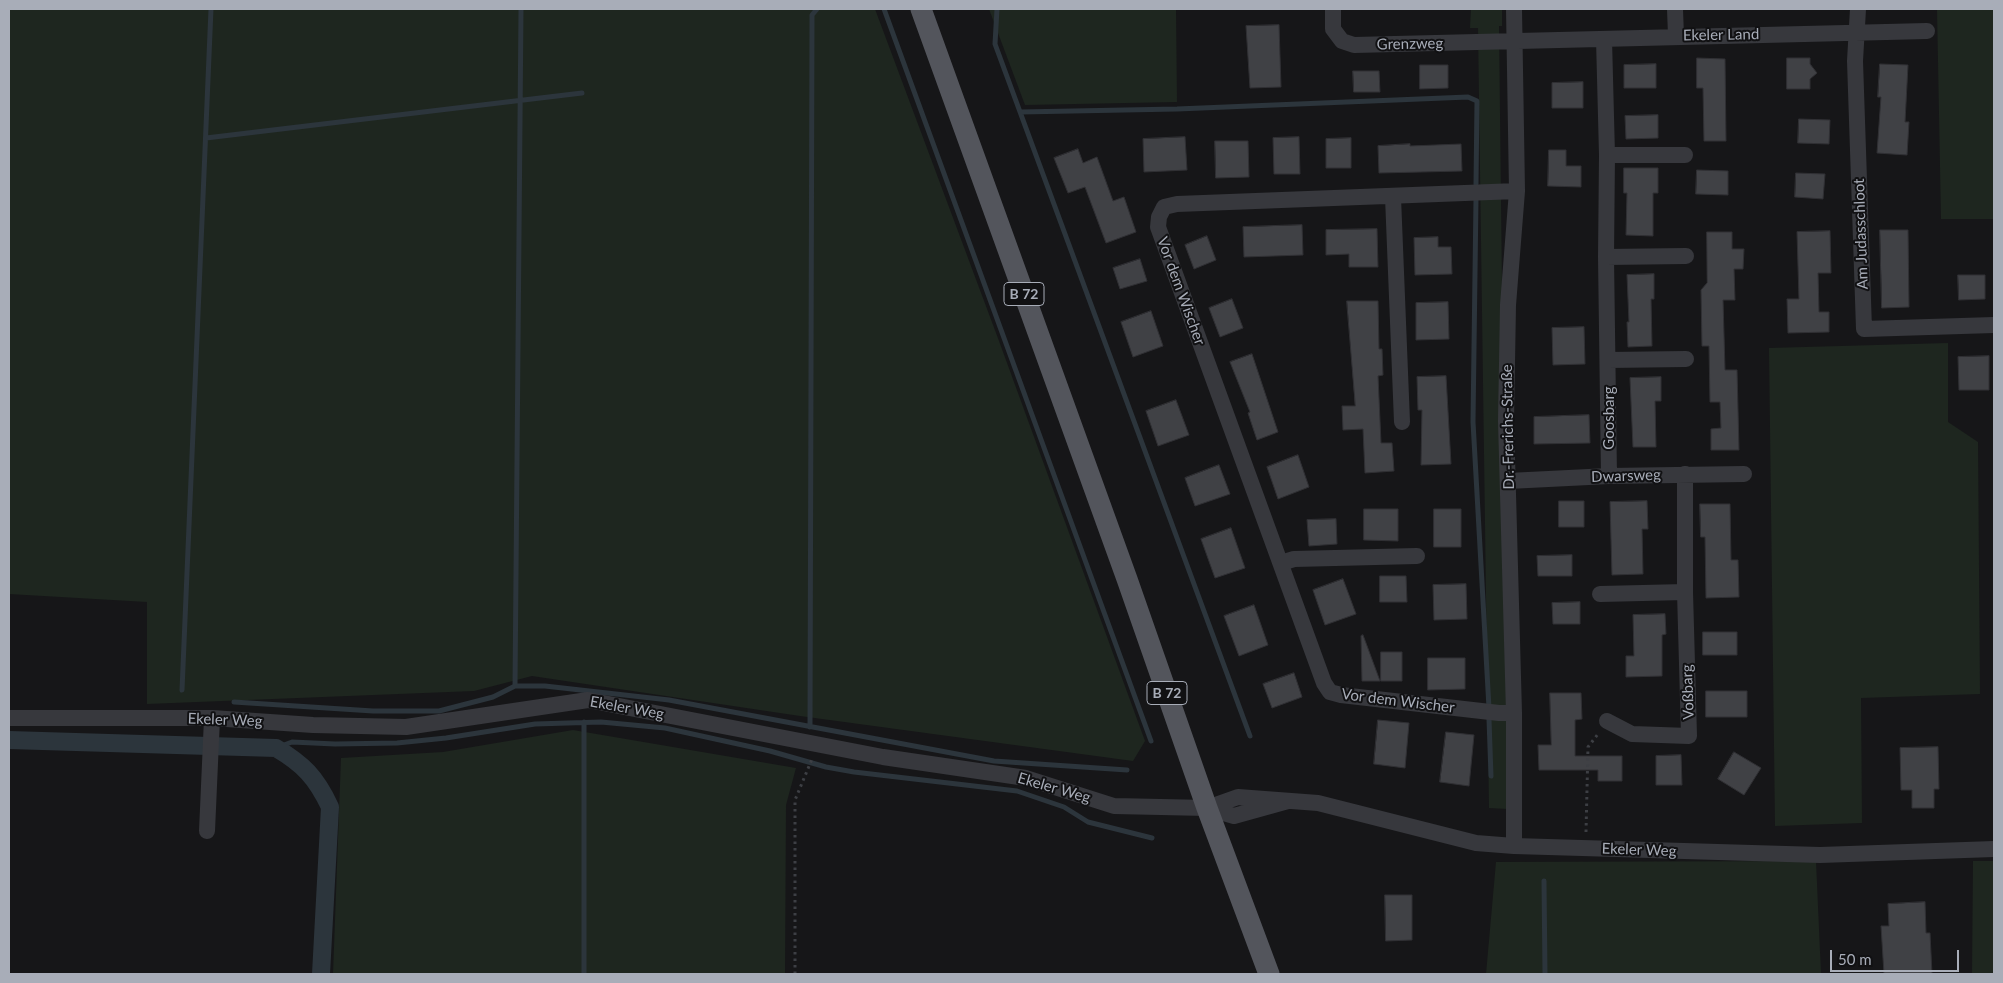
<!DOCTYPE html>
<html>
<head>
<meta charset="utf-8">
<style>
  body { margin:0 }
  #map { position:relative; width:2003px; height:983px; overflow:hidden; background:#161618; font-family:Lato,sans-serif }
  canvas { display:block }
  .frame { position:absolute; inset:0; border:10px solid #a8adb8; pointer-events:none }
  .scale { position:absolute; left:1830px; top:950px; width:129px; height:22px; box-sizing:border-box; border:2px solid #a8adb8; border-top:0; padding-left:6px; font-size:15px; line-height:18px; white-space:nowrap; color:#a8adb8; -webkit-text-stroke:4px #111113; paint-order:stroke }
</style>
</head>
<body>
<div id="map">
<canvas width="2003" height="983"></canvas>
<div class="frame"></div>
<div class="scale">50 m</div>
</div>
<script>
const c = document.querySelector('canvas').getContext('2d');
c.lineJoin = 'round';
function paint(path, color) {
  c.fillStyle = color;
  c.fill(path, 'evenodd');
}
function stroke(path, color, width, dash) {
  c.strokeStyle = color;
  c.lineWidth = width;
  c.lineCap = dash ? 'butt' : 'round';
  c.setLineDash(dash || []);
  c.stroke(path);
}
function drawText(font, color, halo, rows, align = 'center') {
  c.font = font + ' Lato,sans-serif';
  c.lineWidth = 4;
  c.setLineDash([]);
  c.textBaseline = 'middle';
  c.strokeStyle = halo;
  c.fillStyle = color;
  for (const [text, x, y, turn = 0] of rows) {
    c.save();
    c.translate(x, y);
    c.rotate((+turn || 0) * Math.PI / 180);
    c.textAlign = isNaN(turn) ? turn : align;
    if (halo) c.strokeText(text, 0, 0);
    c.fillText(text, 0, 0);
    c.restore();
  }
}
const green = new Path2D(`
  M9 9H875L999 341 1145 741 1133 761 800 716 532 676 474 691 147 704V602L9 594Z
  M989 9H1176L1177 102 1025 105Z
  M1471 9H1502V26H1499L1508 809 1489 808 1478 28H1470Z
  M1937 9H1994V219H1941Z
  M1948 343V422L1978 442 1980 694 1861 698 1862 823 1775 826 1769 348Z
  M573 730 796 768 786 805 785 974H333L341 758 443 752Z
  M1816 861 1821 974H1486L1496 862Z
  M1973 861H1994V974H1972Z`);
const stream = new Path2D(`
  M884 9 1151 741
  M997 9 995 44 1250 736
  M1020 112 1177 109 1468 97 1477 101 1476 184
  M206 138 582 93
  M1476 199 1473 422 1489 708
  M515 686 521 9
  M182 690 211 9
  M234 702 373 711H439L493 697 515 686H545L669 700 994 761 1127 770
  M1489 719 1491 776
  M810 727 812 15 817 9
  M276 748 292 742 335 744 397 743 446 738 535 724 601 722 665 728 770 751 826 767 854 772 1017 791 1064 807 1088 822 1152 838
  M1544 881 1545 974
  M584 974V722`);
const canal = new Path2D(`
  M9 740 276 748C303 764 316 777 330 807L321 974`);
const building = new Path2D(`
  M1279 25 1281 87 1250 88 1246 26Z
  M1697 58 1725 59 1726 141H1704L1703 88H1697Z
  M1787 58H1810V64L1817 73 1810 79V89H1787Z
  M1656 64V88H1624V65Z
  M1880 64 1908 65 1905 122H1909L1907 155 1877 153 1881 97H1878Z
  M1420 65H1448V88L1420 89Z
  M1353 71H1379L1380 92H1354Z
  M1583 82V108H1552V83Z
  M1658 115V138L1626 139 1625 116Z
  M1799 119 1830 120 1829 144 1798 143Z
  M1185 137 1187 170 1144 172 1143 139Z
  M1299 137 1300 174H1274L1273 138Z
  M1351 138V168H1326V139Z
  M1215 141H1248L1249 177 1216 178Z
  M1410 144V146L1461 144 1462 171 1379 173 1378 146Z
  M1078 149 1083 163 1097 157 1113 201 1124 197 1136 232 1106 243 1085 187 1068 193 1054 158Z
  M1549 150H1566V166H1581V187L1548 186Z
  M1624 168H1658V193H1653V236L1626 235 1627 193H1624Z
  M1697 170 1728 171V195L1696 194Z
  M1796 173 1825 174 1823 199 1795 197Z
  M1302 225 1303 255 1244 257 1243 227Z
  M1377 229 1378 267H1349V254L1326 255V230Z
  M1880 230H1908L1909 307 1882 308Z
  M1830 231 1831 273H1818L1819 312H1829V332L1788 333 1787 299H1799L1797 232Z
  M1707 232H1732V249H1744L1743 269H1734L1735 300H1723L1725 370H1737L1739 450H1711V429L1721 428 1720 402H1710L1709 346H1702L1701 290 1707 283Z
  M1207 236 1216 260 1194 269 1185 245Z
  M1438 237V247H1451L1452 274 1415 275 1414 238Z
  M1140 259 1147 281 1120 289 1113 268Z
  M1654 274V299H1651L1652 346 1628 347 1627 322H1629L1627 275Z
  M1958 275H1985V299L1959 300Z
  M1232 299 1243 328 1220 337 1209 308Z
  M1347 301H1378L1379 349H1382L1383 375 1378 376 1381 443H1392L1394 471 1365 473 1363 429 1343 430 1342 406H1355Z
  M1448 302 1449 339 1416 340V303Z
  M1151 311 1163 346 1133 357 1121 322Z
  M1584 327 1585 364 1553 365 1552 328Z
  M1252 354 1278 432 1257 440 1248 413 1250 412 1230 362Z
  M1989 356V390H1959L1958 357Z
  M1446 376 1451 464 1421 465 1422 410H1418L1417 377Z
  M1661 377V401H1655L1656 447H1633L1630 378Z
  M1176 400 1189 435 1158 446 1146 411Z
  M1589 415 1590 443 1534 444V417Z
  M1298 455 1309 487 1278 499 1267 467Z
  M1219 465 1230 494 1195 506 1185 478Z
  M1559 501H1584V527H1559Z
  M1647 501 1648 529H1642L1643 574 1612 575 1610 502Z
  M1700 504H1730L1731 560H1738L1739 597 1706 598 1705 537H1701Z
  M1364 509H1398V541L1364 540Z
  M1434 509H1461V547H1434Z
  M1336 519 1337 544 1309 546 1307 520Z
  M1231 528 1245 568 1215 578 1201 539Z
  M1572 555V576H1538L1537 556Z
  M1380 576H1406L1407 602H1380Z
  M1343 579 1356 614 1325 625 1313 590Z
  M1466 584 1467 619 1434 620 1433 585Z
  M1580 602V624H1553L1552 603Z
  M1254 605 1268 645 1239 656 1224 616Z
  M1665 614 1666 634 1662 635V676L1626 677V656H1634L1633 615Z
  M1703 632H1737V655H1703Z
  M1363 635 1380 681H1362L1361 636Z
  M1381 652H1402V681H1381Z
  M1428 658H1465V689L1428 690Z
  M1294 673 1302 697 1272 708 1263 684Z
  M1706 691H1747V717H1706Z
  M1550 693H1581L1582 719 1575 720V756H1622V781H1598V770H1539L1538 745H1551Z
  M1378 720 1409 723 1405 768 1374 764Z
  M1446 732 1474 735 1469 786 1440 782Z
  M1938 747 1939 789H1934V808H1912V790H1901L1900 748Z
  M1734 752 1761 768 1744 795 1718 779Z
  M1681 755 1682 785H1656V756Z
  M1385 895H1412V940L1386 941Z
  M1925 902 1926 933H1930L1932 974H1884L1881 926H1889L1888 904Z`);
const path = new Path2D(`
  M1586 832 1588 747 1598 734
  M795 974V800L812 759`);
const minor = new Path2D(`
  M1333 9V29L1342 41 1354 45 1927 31
  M1514 9 1517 191 1508 305 1506 421 1514 713V846
  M1675 9 1676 36
  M1858 9 1855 61 1864 329 1994 325
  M1604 39 1607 155 1606 257 1609 476
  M1607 155H1685
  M1393 197 1402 422
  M1606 257 1686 256
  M1608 360 1686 359
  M1508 481 1609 476 1744 474
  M1281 563 1294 559 1417 556
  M1600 594 1685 592
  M1514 713H1499L1341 695 1330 692 1324 683 1158 227 1159 217 1164 207 1177 204 1517 191
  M9 718H212L313 725 406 727 588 700 883 757 1026 778 1114 806 1207 808 1234 816 1288 801
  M1607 721 1632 734 1689 736 1685 592V474
  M1207 808 1238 797 1318 803 1476 843 1514 846 1820 855 1994 849
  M207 831 212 718`);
const major = new Path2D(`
  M921 9 1127 579 1207 808 1269 974`);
const shields = [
  [1024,294,40],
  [1167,693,40]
];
const shieldNames = [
  ["B 72",1024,294],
  ["B 72",1167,693]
];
const streetNames = [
  ["Ekeler Land",1721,35,-1],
  ["Grenzweg",1410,44,-1],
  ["Am Judasschloot",1861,234,-92],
  ["Vor dem Wischer",1181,291,70],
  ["Goosbarg",1609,418,-90],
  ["Dr.-Frerichs-Straße",1508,427,-91],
  ["Dwarsweg",1626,476,-2],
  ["Voßbarg",1688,692,-92],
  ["Vor dem Wischer",1398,701,7],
  ["Ekeler Weg",627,708,10],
  ["Ekeler Weg",225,720,2],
  ["Ekeler Weg",1054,788,16],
  ["Ekeler Weg",1639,850,2]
];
paint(green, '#1e261f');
stroke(stream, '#2c353c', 5);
stroke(canal, '#2c353c', 18);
paint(building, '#404145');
stroke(building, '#303034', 1);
stroke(path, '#3d3f44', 3, [2.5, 4]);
stroke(minor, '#37383d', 16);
stroke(major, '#53555c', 21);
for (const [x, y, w] of shields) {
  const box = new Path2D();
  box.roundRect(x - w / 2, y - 11.5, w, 23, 4);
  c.fillStyle = '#111113';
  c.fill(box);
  stroke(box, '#a8adb8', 1);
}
drawText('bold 14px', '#a8adb8', null, shieldNames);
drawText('15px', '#a8adb8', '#111113', streetNames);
</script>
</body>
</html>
